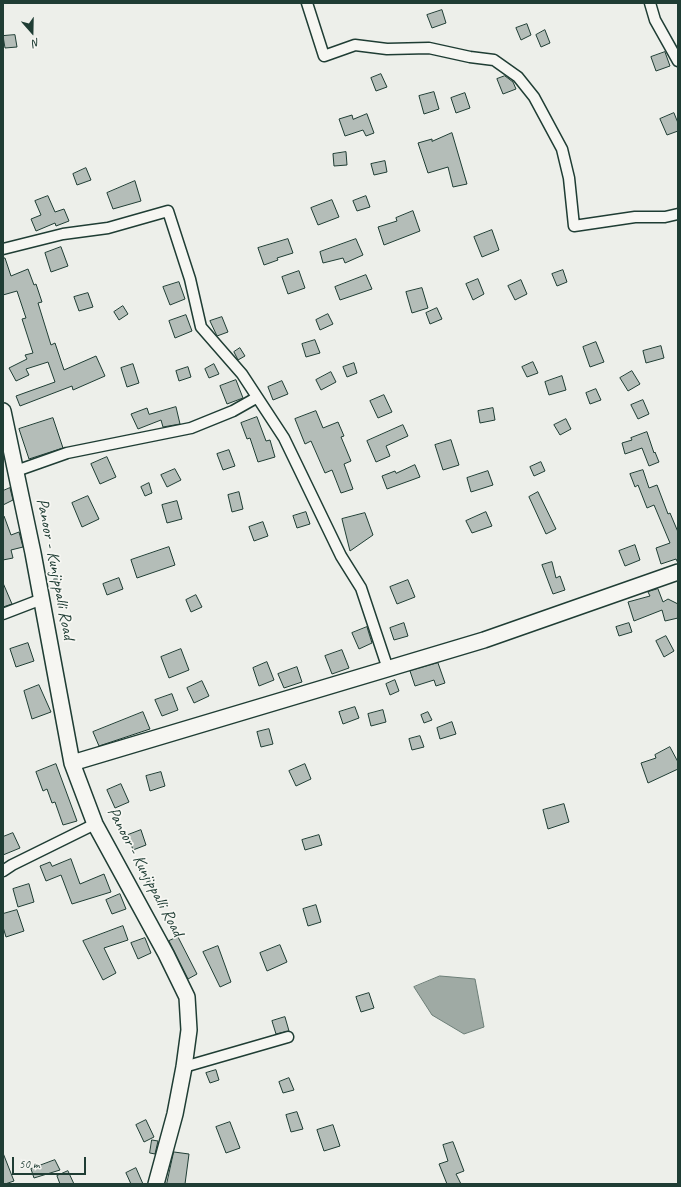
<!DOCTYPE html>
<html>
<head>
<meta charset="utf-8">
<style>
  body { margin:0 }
  #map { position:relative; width:681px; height:1187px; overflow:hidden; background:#edefea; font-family:Caveat,sans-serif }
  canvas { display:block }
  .frame { position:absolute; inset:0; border:4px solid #1f3d34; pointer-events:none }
  .north { position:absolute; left:12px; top:12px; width:40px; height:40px; -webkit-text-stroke:3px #f6f6f2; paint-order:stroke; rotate:160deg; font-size:11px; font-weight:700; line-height:16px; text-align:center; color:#1f3d34 }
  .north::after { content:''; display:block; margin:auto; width:14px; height:18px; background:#1f3d34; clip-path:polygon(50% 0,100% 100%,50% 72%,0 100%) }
  .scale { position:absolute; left:12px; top:1157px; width:74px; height:18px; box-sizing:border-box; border:2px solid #1f3d34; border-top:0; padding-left:5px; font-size:12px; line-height:14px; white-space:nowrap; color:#1f3d34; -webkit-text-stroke:3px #f6f6f2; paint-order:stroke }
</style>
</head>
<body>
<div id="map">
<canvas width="681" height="1187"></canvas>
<div class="frame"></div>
<div class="north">N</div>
<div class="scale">50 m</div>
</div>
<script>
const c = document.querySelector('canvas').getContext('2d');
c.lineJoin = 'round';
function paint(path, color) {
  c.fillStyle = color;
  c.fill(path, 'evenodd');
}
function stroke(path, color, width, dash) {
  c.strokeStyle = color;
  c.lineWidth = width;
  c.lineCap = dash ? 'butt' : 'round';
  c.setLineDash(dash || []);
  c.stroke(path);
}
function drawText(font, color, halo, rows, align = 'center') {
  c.font = font + ' Caveat,sans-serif';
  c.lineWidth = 3.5;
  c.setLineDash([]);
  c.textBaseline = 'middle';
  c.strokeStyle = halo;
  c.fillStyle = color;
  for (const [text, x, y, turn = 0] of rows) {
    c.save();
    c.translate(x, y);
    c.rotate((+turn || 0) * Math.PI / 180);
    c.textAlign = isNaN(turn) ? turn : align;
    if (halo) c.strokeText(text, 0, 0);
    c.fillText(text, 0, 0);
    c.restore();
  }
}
const water = new Path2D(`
  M440 976 475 979 484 1027 464 1034 432 1015 414 987Z`);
const building = new Path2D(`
  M442 10 446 23 432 28 427 15Z
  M527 24 531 35 521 40 516 28Z
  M545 30 550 43 541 47 536 35Z
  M15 35 17 47 5 48 3 36Z
  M665 52 670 66 656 71 651 57Z
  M381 74 387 87 376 91 371 78Z
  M505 76 513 82 516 89 503 94 497 79Z
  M434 92 439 109 424 114 419 96Z
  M465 93 470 108 456 113 451 98Z
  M674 113 678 123V131L667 135 660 119Z
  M367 114 374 133 366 136 363 130 345 136 339 119 352 115 353 119Z
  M452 133 467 184 453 187 448 167 428 173 418 143 432 139V141Z
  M346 152 347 165 334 166 333 154Z
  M385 161 387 172 374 175 371 164Z
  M86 168 91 180 77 185 73 174Z
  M135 181 141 201 113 209 107 193Z
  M48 196 55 212 64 209 69 221 56 226 55 223 36 231 31 219 41 215 35 201Z
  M366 196 370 207 357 211 353 201Z
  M332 200 339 217 318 225 311 208Z
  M413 211 420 231 384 245 378 227 397 221 396 218Z
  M492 230 499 250 482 257 474 237Z
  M288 239 293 253 277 258 278 260 264 265 258 248Z
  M356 239 363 255 345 263 343 258 323 263 320 252Z
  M61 247 68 266 51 272 45 253Z
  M3 258H5L11 276 28 269 34 285 36 284 42 302 38 303 51 345 55 343 64 370 96 356 105 376 73 390 72 386 20 406 16 396 55 382 48 362 26 369 29 375 16 381 9 368 27 359 25 355 33 353 22 319 26 318 17 291 3 295Z
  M563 270 567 282 557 286 552 274Z
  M299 271 305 288 288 294 282 277Z
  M366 275 372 289 340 300 335 287Z
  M478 279 484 294 473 300 466 284Z
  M521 280 527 294 515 300 508 286Z
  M179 282 185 299 170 305 163 287Z
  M422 288 428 308 412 313 406 292Z
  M88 293 93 307 79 311 74 297Z
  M123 306 128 314 119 320 114 312Z
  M437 308 442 319 430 324 426 313Z
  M328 314 333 324 320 330 316 320Z
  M186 315 192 331 175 338 169 321Z
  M222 317 228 332 217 336 210 321Z
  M315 340 320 353 306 357 302 344Z
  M596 342 604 362 590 367 583 347Z
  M661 346 664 358 646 363 643 351Z
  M240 348 245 356 238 360 234 352Z
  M533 362 538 373 527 377 522 367Z
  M354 363 357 373 347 377 343 367Z
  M133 364 139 383 127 387 121 368Z
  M214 364 219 374 209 378 205 369Z
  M188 367 191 377 179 381 176 371Z
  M632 371 640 384 628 391 620 378Z
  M331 372 336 382 321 390 316 380Z
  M562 376 566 390 549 395 545 382Z
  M236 380 243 398 227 404 220 386Z
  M282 381 288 394 273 400 268 387Z
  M596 389 601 400 590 404 586 393Z
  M384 395 392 412 378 418 370 401Z
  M643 400 649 414 638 419 631 405Z
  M176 407 180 424 163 427 161 420 138 429 131 414 147 408 149 414Z
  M493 408 495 420 480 423 478 411Z
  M316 411 323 428 338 422 344 436 341 437 351 461 344 464 353 489 341 493 332 470 325 473 311 441 305 444 295 419Z
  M257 417 266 441 270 440 275 457 258 462 250 438 247 439 241 423Z
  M53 418 63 448 29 459 19 429Z
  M566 419 571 429 560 435 554 425Z
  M403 425 408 436 386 446 390 456 376 462 367 441Z
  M647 432 654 453 655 452 659 462 649 466 642 448 625 454 622 443 632 440 631 438Z
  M451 440 459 465 443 470 435 445Z
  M229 450 235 466 223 470 217 454Z
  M107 457 116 477 100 484 91 464Z
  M541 462 545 471 534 476 530 467Z
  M415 465 420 477 387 489 382 476 395 471 396 473Z
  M175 469 181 480 167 487 161 475Z
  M643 470 649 488 657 485 668 514 670 513 678 532V563L676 559 661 564 656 548 670 543 654 505 647 508 638 485 635 487 630 474Z
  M488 471 493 485 471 492 467 478Z
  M149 483 152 493 145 496 141 487Z
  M10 488 13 500 3 505V491Z
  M239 492 243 509 232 512 228 495Z
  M538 492 556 529 546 534 529 497Z
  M88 496 99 519 82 527 72 503Z
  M177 501 182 519 167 523 162 505Z
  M306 512 310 524 297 528 293 516Z
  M486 512 492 526 472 533 466 521Z
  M365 513 373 535 350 551 342 519Z
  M3 516H4L11 535 19 532 23 547 11 550 13 558 3 560Z
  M263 522 268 536 254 541 249 527Z
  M635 545 640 560 625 566 619 551Z
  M169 547 175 565 137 578 131 560Z
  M552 562 556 578 560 576 565 590 553 594 542 565Z
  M119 578 123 589 107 595 103 584Z
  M408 580 415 597 397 604 390 587Z
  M3 583 12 604 3 607Z
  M658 589 663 602 668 599 678 604V618L665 621 662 610 634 621 628 602 650 596 648 592Z
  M196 595 202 607 191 612 186 600Z
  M404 623 408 636 394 640 390 628Z
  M629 623 632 632 619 636 616 627Z
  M367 627 372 643 359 649 352 633Z
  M666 636 674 651 664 657 656 641Z
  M28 643 34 661 16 667 10 649Z
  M181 649 189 670 169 678 161 657Z
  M342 650 349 668 332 674 325 656Z
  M267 662 274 680 259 686 253 668Z
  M438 663 445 683 436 686 434 680 415 686 410 671Z
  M297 667 302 682 284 688 278 674Z
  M395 680 399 691 390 695 386 684Z
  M202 681 209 696 194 703 187 688Z
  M39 685 51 712 32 719 24 691Z
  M172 694 178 710 162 716 155 700Z
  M355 707 359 718 343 724 339 712Z
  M383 710 386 722 371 726 368 714Z
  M143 712 150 729 99 746 93 732Z
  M428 712 432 720 424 723 421 715Z
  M452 722 456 734 440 739 437 728Z
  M269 729 273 744 261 747 257 732Z
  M420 736 424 747 412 750 409 739Z
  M670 747 678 762V769L648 783 641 763 656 758 655 755Z
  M56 764 77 821 63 825 55 802 52 803 47 789 43 791 36 772Z
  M305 764 311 779 296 786 289 771Z
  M161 772 165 786 150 791 146 776Z
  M121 784 129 802 115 808 107 790Z
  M564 804 569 822 548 829 543 810Z
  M141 830 146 845 133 850 128 835Z
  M13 833 20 848 3 855V837Z
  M319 835 322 845 305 850 302 840Z
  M71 859 80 884 104 874 111 892 72 904 61 875 46 881 40 866 50 862 52 866Z
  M29 884 34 902 18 907 13 889Z
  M120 894 126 909 112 914 106 900Z
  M316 905 321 922 308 926 303 909Z
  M17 910 24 931 6 937 3 927V914Z
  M123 926 128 940 104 948 116 973 103 980 83 941Z
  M178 937 197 974 188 979 169 941Z
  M145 938 151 953 138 959 131 943Z
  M280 945 287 962 267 971 260 953Z
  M218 946 231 982 220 987 203 952Z
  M369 993 374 1008 361 1012 356 997Z
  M285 1017 289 1031 276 1034 272 1021Z
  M216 1070 219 1080 210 1083 206 1073Z
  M289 1078 294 1090 283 1093 279 1082Z
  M297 1112 303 1129 291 1132 286 1115Z
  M146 1120 154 1137 144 1142 136 1125Z
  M230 1122 240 1148 226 1153 216 1127Z
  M333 1125 340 1146 324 1151 317 1130Z
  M152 1140 158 1141 155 1154 150 1153Z
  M453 1142 464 1171 456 1174 461 1184H447L439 1164 448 1161 443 1145Z
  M174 1152 189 1154 185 1184H167Z
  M3 1153 14 1181 5 1184H3Z
  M55 1160 60 1170 34 1178 31 1169Z
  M136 1168 143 1184H131L126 1173Z
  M68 1171 74 1184H60L57 1176Z`);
const street = new Path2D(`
  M307 3 324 56 355 45 387 49 429 48 470 57 494 60 518 77 534 97 562 149 569 178 574 226 635 217H665L678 214
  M650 3 655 20 678 61
  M3 249 63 234 108 228 168 211 190 279 201 327 242 374 284 438 341 556 361 588 388 669
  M16 471 67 453 191 428 233 411 256 398
  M3 614 42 599
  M3 871 12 865 95 824
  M184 1067 288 1037`);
const secondary = new Path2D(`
  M3 411 33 553 72 763 95 824 166 954 187 997 189 1030 184 1067 175 1114 156 1184
  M72 763 484 640 678 572`);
const streetNames = [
  ["Panoor - Kunjippalli Road",55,569,79],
  ["Panoor - Kunjippalli Road",145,872,62]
];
paint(water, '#9faaa4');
stroke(water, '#6c7e77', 1);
paint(building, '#b4bdb8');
stroke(building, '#1f3d34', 1);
stroke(street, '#1f3d34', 13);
stroke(secondary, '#1f3d34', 18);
stroke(street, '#f6f6f2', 10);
stroke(secondary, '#f6f6f2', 15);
drawText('17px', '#1f3d34', '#f6f6f2', streetNames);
</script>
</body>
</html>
